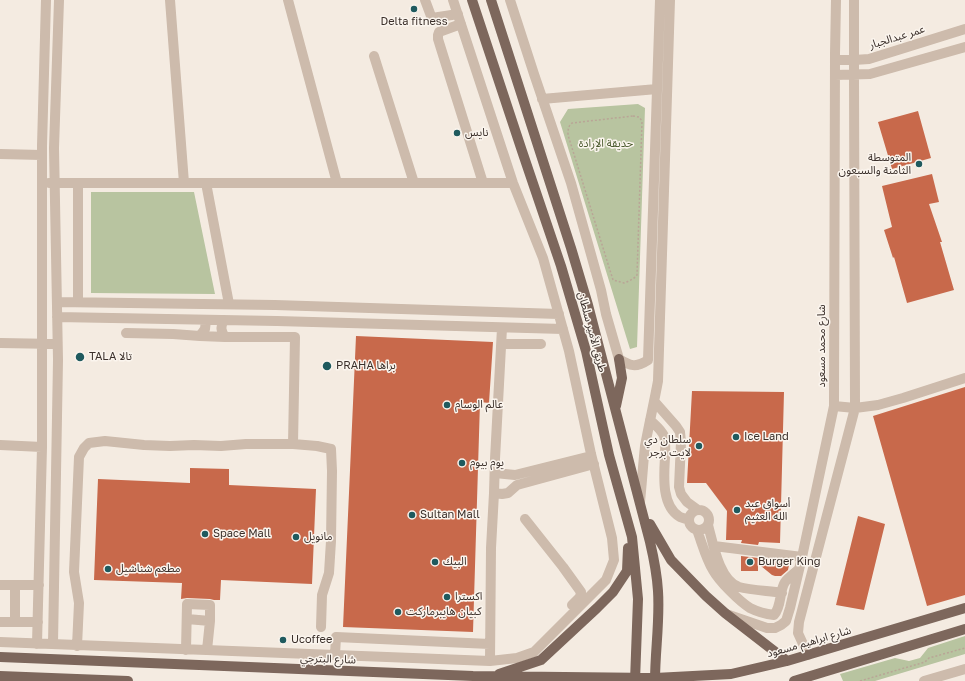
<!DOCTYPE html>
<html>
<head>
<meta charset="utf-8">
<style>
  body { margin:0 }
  canvas { display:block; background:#f4ebe1 }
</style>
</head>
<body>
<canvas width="965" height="681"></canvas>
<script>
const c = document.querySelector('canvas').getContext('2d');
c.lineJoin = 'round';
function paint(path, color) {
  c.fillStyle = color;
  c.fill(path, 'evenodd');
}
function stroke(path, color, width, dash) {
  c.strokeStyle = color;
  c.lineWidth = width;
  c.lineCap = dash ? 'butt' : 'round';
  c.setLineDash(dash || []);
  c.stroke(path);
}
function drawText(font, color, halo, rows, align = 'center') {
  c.font = font + ' "Golos Text","Noto Sans Arabic",sans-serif';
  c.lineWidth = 3;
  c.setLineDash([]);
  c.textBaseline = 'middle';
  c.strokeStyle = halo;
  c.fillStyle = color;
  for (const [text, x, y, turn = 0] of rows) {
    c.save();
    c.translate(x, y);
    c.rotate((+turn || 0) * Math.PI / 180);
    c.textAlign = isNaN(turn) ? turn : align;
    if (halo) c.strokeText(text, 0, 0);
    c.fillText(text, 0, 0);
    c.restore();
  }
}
const green = new Path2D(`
  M638 104 645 108 637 347 630 349 560 122 568 109Z
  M91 192H194L215 294 91 293Z
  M965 636V654L875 681H843L840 674 895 658 909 661 920 658 928 648Z`);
const building = new Path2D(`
  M918 111 931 158 892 169 878 122Z
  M932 174 939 202 929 204 942 242H940L954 290 907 303 894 257 893 258 884 230 892 227 882 186Z
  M356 336 493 342 489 403 480 402 473 632 343 627Z
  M965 387V595L927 606 873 416Z
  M692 391 784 392 780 543 759 542 758 545 741 543 742 540H726L727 511 706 483H687Z
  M190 468 229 469V485L316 489 312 584 221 580 220 600H214L210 599 187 598 181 599 182 583 94 580 98 479 190 483Z
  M858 516 885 524 864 610 836 605Z
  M741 556 758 558V571H741Z
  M769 559 788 562 789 565 788 570 781 576H775L772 575 761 566Z`);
const path = new Path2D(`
  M633 116 639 117 642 121 637 275C634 279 629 281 624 283L613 280 568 135C568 130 568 126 572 123Z
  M860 681 925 662 929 658 965 648`);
const minor = new Path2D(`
  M170 0 184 183
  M288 0 337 183
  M425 0 431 16 432 18 458 14
  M510 0 534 74 571 183 601 290 606 314 619 359C630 366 636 368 648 360L660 0
  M461 24 439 32 438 35V39L483 183
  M374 56 414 183
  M835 60H854L869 59 965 29
  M835 75 870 74 965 47
  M542 99 657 89
  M0 154 42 155
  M49 183H513
  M206 183 229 304
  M57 302 275 305 559 314
  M78 302V183
  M57 317 277 321 563 329
  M206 320 205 329 200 336 225 337C221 331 220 327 224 320
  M126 333 173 334 200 336
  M0 343 57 344
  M502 344H541
  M654 401 676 426 680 432 681 442 679 487 681 494 687 502 698 510
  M834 406 855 408 878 405 903 398 965 378
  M650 420C655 425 661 429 664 436 666 442 665 450 665 457 664 475 661 506 680 517 683 518 686 519 689 520
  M293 444 317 446 331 449 332 471 331 541 329 573 322 595 321 627
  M0 445 42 447
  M495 473 515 475 591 456
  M494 493 502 494 508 493 517 485 594 464
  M640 502C642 483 643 464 645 446 649 424 654 403 658 381L670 0
  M689 520a10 10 0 1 1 20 0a10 10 0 1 1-20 0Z
  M525 519 563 567 581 592 580 597 572 605
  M708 525C713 543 719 580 739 587 751 590 769 591 782 593
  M697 530C702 543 706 559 713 570 719 581 739 601 750 608 758 612 765 614 774 615 782 606 779 591 785 582 789 577 795 573 799 569
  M714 546 802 557
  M0 585H39
  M15 585V622
  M729 615 767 628H775L781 625 786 621 790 608 802 557 834 406 835 54 836 0
  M187 619 210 621
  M0 622H38
  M0 642 490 661 517 658 534 652 606 580 614 560 612 538 591 454 569 351 543 258 513 183 453 0
  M37 644 42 447V146L46 0
  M53 644 58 360 54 148 59 0
  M77 646 79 603 74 572 79 457 84 448 89 443 105 441 144 445 170 446 194 445 221 446 246 444H293L295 337H225
  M186 650 187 604 210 605V621L207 650
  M335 655 336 637 490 644
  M808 655 798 633 799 622 855 408 854 75V0
  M490 661 491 548 494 493 495 459 502 328
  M924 681 965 669`);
const major = new Path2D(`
  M472 0 522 151 561 266 586 351 609 455 632 537 638 599 635 681
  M491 0 571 248 588 305 650 542C654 559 657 575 658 591 660 621 655 651 655 681
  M616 406 622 378 619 359
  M650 524 671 560 706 596 725 613 787 661
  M0 657 473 676 655 678 731 674 787 661 965 608
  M499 674 541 660 597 608 613 592 627 571 628 548
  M0 676 128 681
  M794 681 965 629`);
const markers = [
  [414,9,4,"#1f5a5e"],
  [457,133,4,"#1f5a5e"],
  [919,164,4,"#1f5a5e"],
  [80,357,5,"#1f5a5e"],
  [327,366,5,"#1f5a5e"],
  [447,405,4,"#1f5a5e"],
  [736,437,4,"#1f5a5e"],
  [699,446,4,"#1f5a5e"],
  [462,463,4,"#1f5a5e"],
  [737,510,4,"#1f5a5e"],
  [412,515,4,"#1f5a5e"],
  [205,534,4,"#1f5a5e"],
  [296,537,4,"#1f5a5e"],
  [435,562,4,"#1f5a5e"],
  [750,562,4,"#1f5a5e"],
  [108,569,4,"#1f5a5e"],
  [447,597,4,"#1f5a5e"],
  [398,612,4,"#1f5a5e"],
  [283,640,4,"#1f5a5e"]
];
const poiNames = [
  ["Delta fitness",414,22,"center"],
  ["نايس",465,133],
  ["المتوسطة",911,158,"right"],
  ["الثامنة والسبعون",911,171,"right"],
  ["TALA تالا",89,357],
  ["PRAHA براها",336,366],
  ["عالم الوسام",455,405],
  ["Ice Land",744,437],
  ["سلطان دي",691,440,"right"],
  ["لايت برجر",691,453,"right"],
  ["يوم بيوم",470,463],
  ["أسواق عبد",745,504],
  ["الله العثيم",745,517],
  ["Sultan Mall",420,515],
  ["Space Mall",213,534],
  ["مانويل",304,537],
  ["البيك",443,562],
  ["Burger King",758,562],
  ["مطعم شناشيل",116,569],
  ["اكسترا",455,597],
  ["كبيان هايبرماركت",406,612],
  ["Ucoffee",291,640]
];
const streetNames = [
  ["عمر عبدالجبار",897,37,-17],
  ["طريق الأمير سلطان",592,332,75],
  ["شارع محمد مسعود",822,346,-90],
  ["شارع ابراهيم مسعود",809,642,-16],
  ["شارع البترجي",328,659,2]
];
const parkNames = [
  ["حديقة الإرادة",606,144]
];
paint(green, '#b8c4a0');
paint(building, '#c8694b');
stroke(path, '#b9a596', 1.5, [2, 2]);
stroke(minor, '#cdbbac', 10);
stroke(major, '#7d675c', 10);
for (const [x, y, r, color] of markers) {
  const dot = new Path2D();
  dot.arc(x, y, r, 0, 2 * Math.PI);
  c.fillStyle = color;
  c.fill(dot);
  stroke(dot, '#fbf5ee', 1.5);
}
drawText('11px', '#3b302b', '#fbf5ee', poiNames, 'left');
drawText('11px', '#3b302b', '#fbf5ee', streetNames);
drawText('11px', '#4a5a2e', '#fbf5ee', parkNames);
</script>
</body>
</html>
